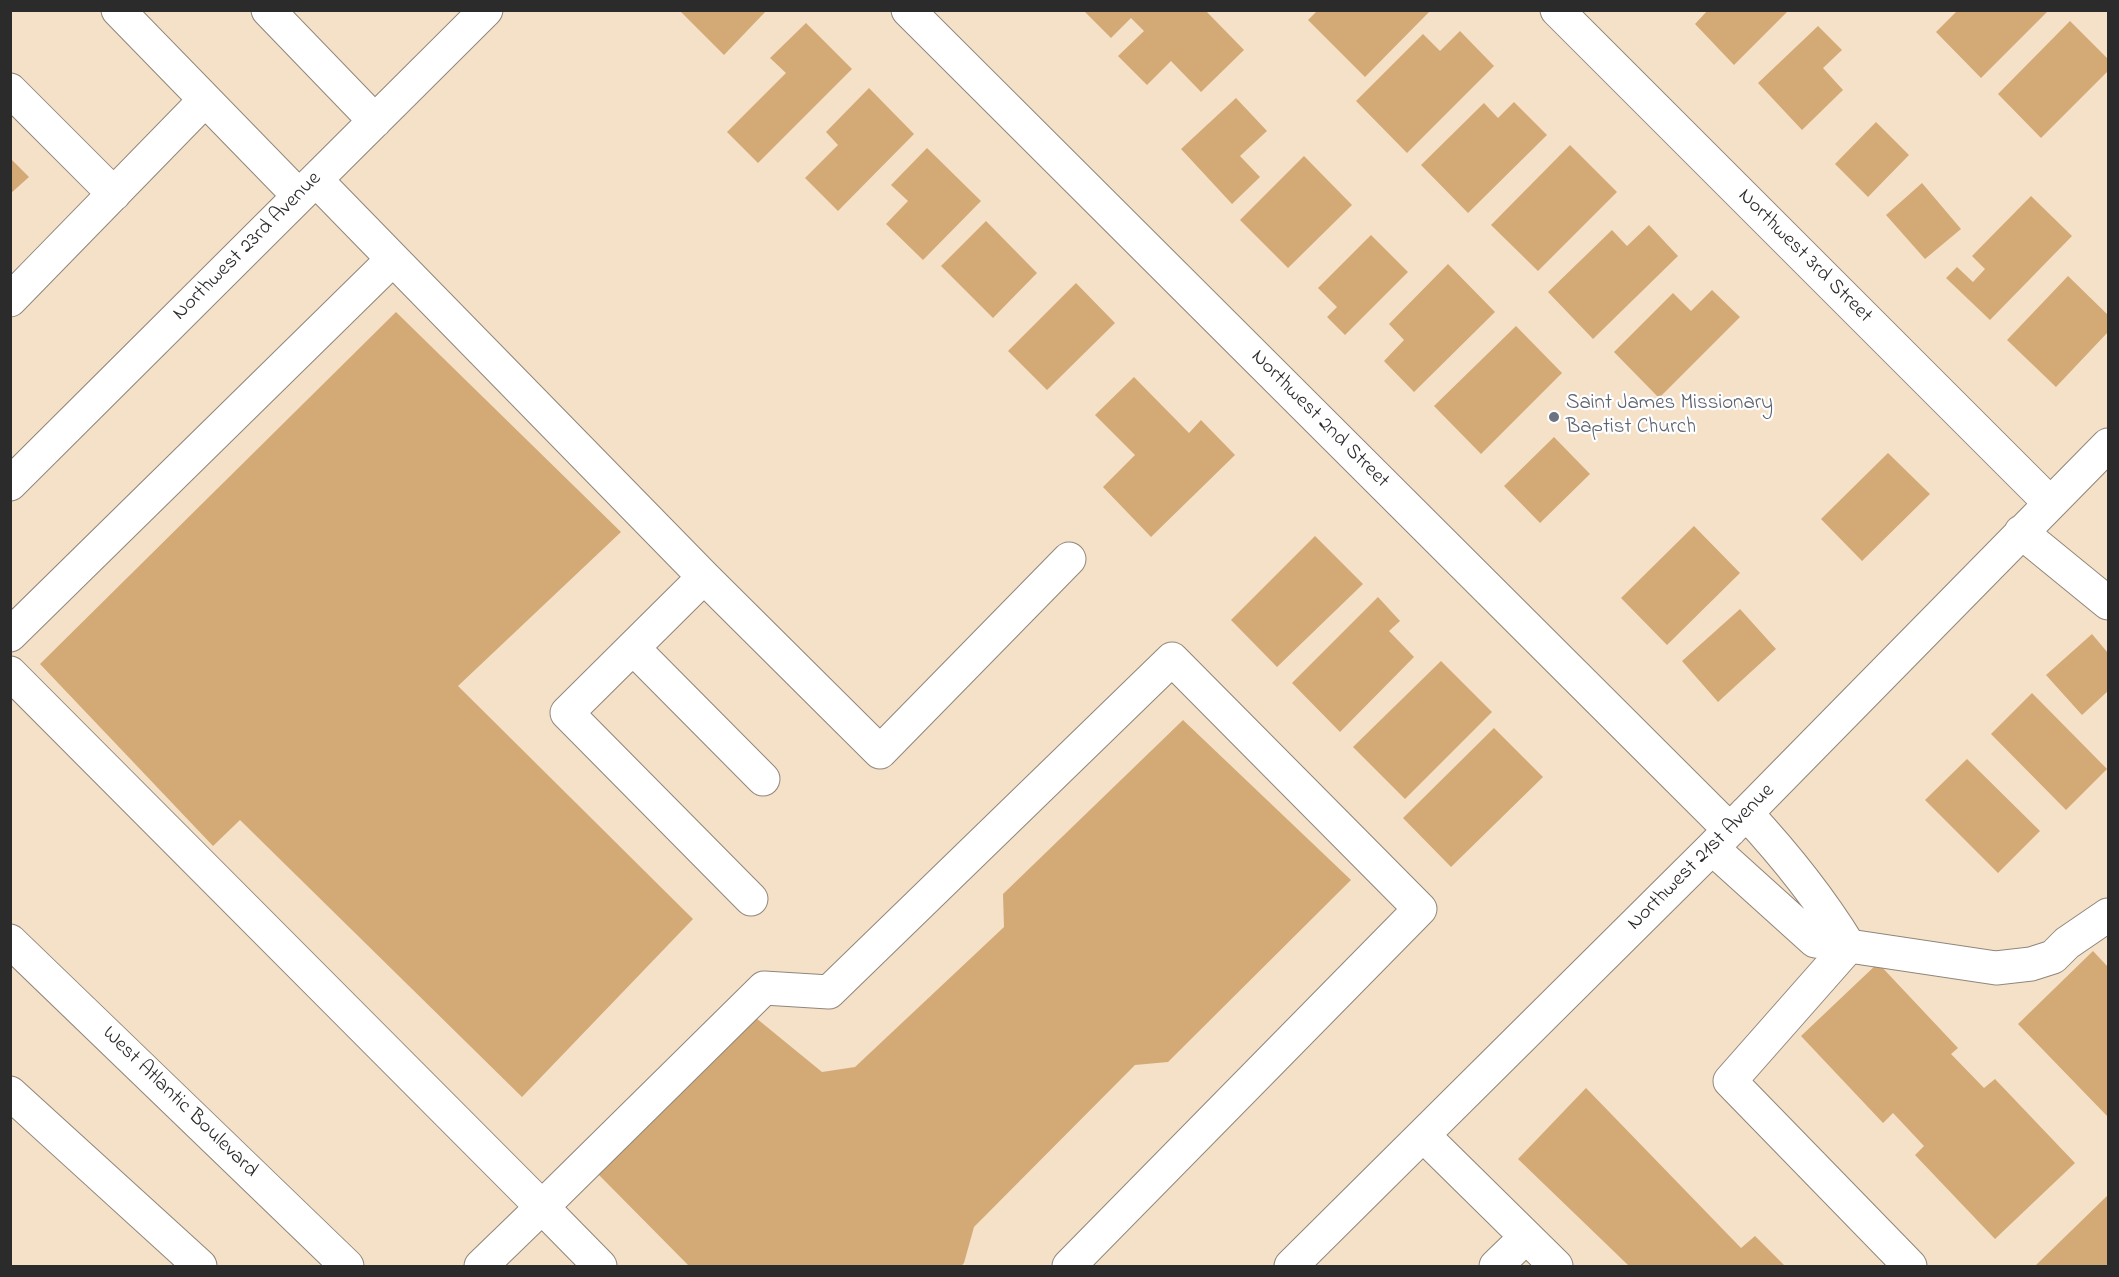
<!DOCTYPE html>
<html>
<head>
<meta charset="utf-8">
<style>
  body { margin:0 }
  #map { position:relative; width:2119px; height:1277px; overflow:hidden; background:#f5e1c8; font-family:"Indie Flower",sans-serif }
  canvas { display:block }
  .frame { position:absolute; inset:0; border:12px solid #2b2b2b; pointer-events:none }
</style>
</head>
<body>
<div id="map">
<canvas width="2119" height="1277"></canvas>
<div class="frame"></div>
</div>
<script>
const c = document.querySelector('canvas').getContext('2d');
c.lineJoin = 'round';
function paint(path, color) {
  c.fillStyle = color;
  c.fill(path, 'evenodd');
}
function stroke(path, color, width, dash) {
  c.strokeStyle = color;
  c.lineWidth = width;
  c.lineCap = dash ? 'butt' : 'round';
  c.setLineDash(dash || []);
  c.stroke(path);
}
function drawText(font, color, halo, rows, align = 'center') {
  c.font = font + ' "Indie Flower",sans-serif';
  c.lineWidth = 4.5;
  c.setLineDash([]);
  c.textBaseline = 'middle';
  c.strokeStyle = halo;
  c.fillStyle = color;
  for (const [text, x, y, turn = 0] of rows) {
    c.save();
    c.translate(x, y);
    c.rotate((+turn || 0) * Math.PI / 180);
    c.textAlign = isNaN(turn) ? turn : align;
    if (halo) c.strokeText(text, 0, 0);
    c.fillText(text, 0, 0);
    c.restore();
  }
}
const building = new Path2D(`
  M679 10H767L724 55Z
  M1083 10H1205L1244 50 1201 92 1171 61 1147 85 1118 56 1144 31 1131 18 1111 38Z
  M1318 10H1431L1365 77 1308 20Z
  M1708 10H1789L1734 65 1695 24Z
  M1958 10H2049L1981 78 1936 32Z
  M2070 21 2108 59V71L2041 138 1998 94Z
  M806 23 852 69 758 163 727 132 786 73 770 58Z
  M1818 26 1842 50 1823 68 1843 90 1802 130 1758 83Z
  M1460 31 1494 66 1407 153 1356 101 1423 34 1440 51Z
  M869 88 914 134 838 211 805 178 838 145 826 132Z
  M1236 98 1267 131 1240 156 1260 177 1232 204 1181 149Z
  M1514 102 1547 135 1468 213 1421 165 1484 103 1498 118Z
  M1876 122 1909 155 1868 197 1835 164Z
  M1570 145 1617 192 1538 271 1491 225Z
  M927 148 981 201 923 260 886 224 908 201 891 185Z
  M1304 156 1352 205 1288 268 1240 220Z
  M10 158 29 177 10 194Z
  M1922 183 1961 229 1925 259 1886 215Z
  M2031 196 2072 236 1990 320 1946 278 1957 267 1973 282 1985 269 1972 256Z
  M986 221 1037 273 993 318 941 266Z
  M1649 225 1678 256 1593 339 1548 292 1612 230 1627 246Z
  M1371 235 1408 272 1345 335 1327 317 1337 307 1318 288Z
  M1448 264 1495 312 1414 392 1384 361 1404 340 1389 324Z
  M2068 276 2108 315V332L2056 387 2007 340Z
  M1076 283 1115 323 1047 390 1008 351Z
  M1712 290 1740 317 1659 398 1614 352 1673 293 1691 311Z
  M396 312 621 532 458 686 693 919 522 1097 240 820 213 846 40 664Z
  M1516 326 1562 373 1481 454 1434 406Z
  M1134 377 1189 433 1201 420 1235 455 1151 537 1103 487 1135 455 1095 415Z
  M1554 437 1590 474 1540 523 1504 486Z
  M1888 453 1930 494 1862 561 1821 519Z
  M1694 526 1740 573 1667 645 1621 598Z
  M1315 536 1363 584 1277 667 1231 620Z
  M1378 597 1400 621 1389 631 1414 657 1340 732 1292 683Z
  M1740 609 1776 649 1718 702 1682 661Z
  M2092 634 2108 653V691L2082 715 2046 675Z
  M1441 661 1492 712 1405 799 1353 747Z
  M2032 693 2107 769 2066 810 1991 734Z
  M1183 720 1351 880 1168 1062 1135 1065 974 1227 964 1263 961 1266H689L598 1174 756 1018 822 1072 855 1067 1004 927 1003 894Z
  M1494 728 1543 777 1451 867 1403 818Z
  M1967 759 2040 831 1998 873 1925 800Z
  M2093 951 2108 967V1117L2018 1024Z
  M1878 963 1958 1048 1951 1054 1984 1088 1995 1079 2075 1163 1995 1239 1915 1155 1924 1146 1893 1113 1883 1123 1801 1036Z
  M1586 1088 1741 1248 1755 1236 1785 1266H1629L1518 1159Z
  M2108 1195V1266H2035Z`);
const minor = new Path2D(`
  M118 10 299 196
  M268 10 375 121
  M908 10 1730 830
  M1557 10 2050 503
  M10 90 114 194
  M316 180 393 259
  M10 300 205 100
  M10 484 486 10
  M2021 532 2108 603
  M704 577 567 713 751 899
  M10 635 393 259 704 577 880 752 1069 559
  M633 648 763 779
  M10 673 542 1207 764 988 829 992 1172 659 1420 909 1069 1266
  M1746 813C1785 855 1819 897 1849 946
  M1712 848 1815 941 1849 946
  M1423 1135 1556 1266
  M481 1266 542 1207 600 1266
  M1291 1266 1712 848 2108 445
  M1496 1266 1526 1237
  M1910 1266 1730 1081 1849 946 1996 968 2031 964 2053 957 2067 943 2108 915`);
const major = new Path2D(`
  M10 941 347 1266
  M10 1093 200 1266`);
const markers = [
  [1554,417,6,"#6b7280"]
];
const streetNames = [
  ["Northwest 23rd Avenue",248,247,-45],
  ["Northwest 3rd Street",1804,257,45],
  ["Northwest 2nd Street",1319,420,45],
  ["Northwest 21st Avenue",1702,858,-45],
  ["West Atlantic Boulevard",179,1103,44]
];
const worshipNames = [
  ["Saint James Missionary",1566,405],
  ["Baptist Church",1566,429]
];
paint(building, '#d3aa75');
stroke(minor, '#90867a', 35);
stroke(major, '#90867a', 35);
stroke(minor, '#fff', 33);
stroke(major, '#fff', 33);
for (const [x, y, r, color] of markers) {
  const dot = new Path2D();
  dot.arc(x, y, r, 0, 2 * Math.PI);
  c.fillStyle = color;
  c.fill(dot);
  stroke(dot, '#fff', 2);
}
drawText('21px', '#2b2b2b', '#fff', streetNames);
drawText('21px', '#5b616d', '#fff', worshipNames, 'left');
</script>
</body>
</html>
